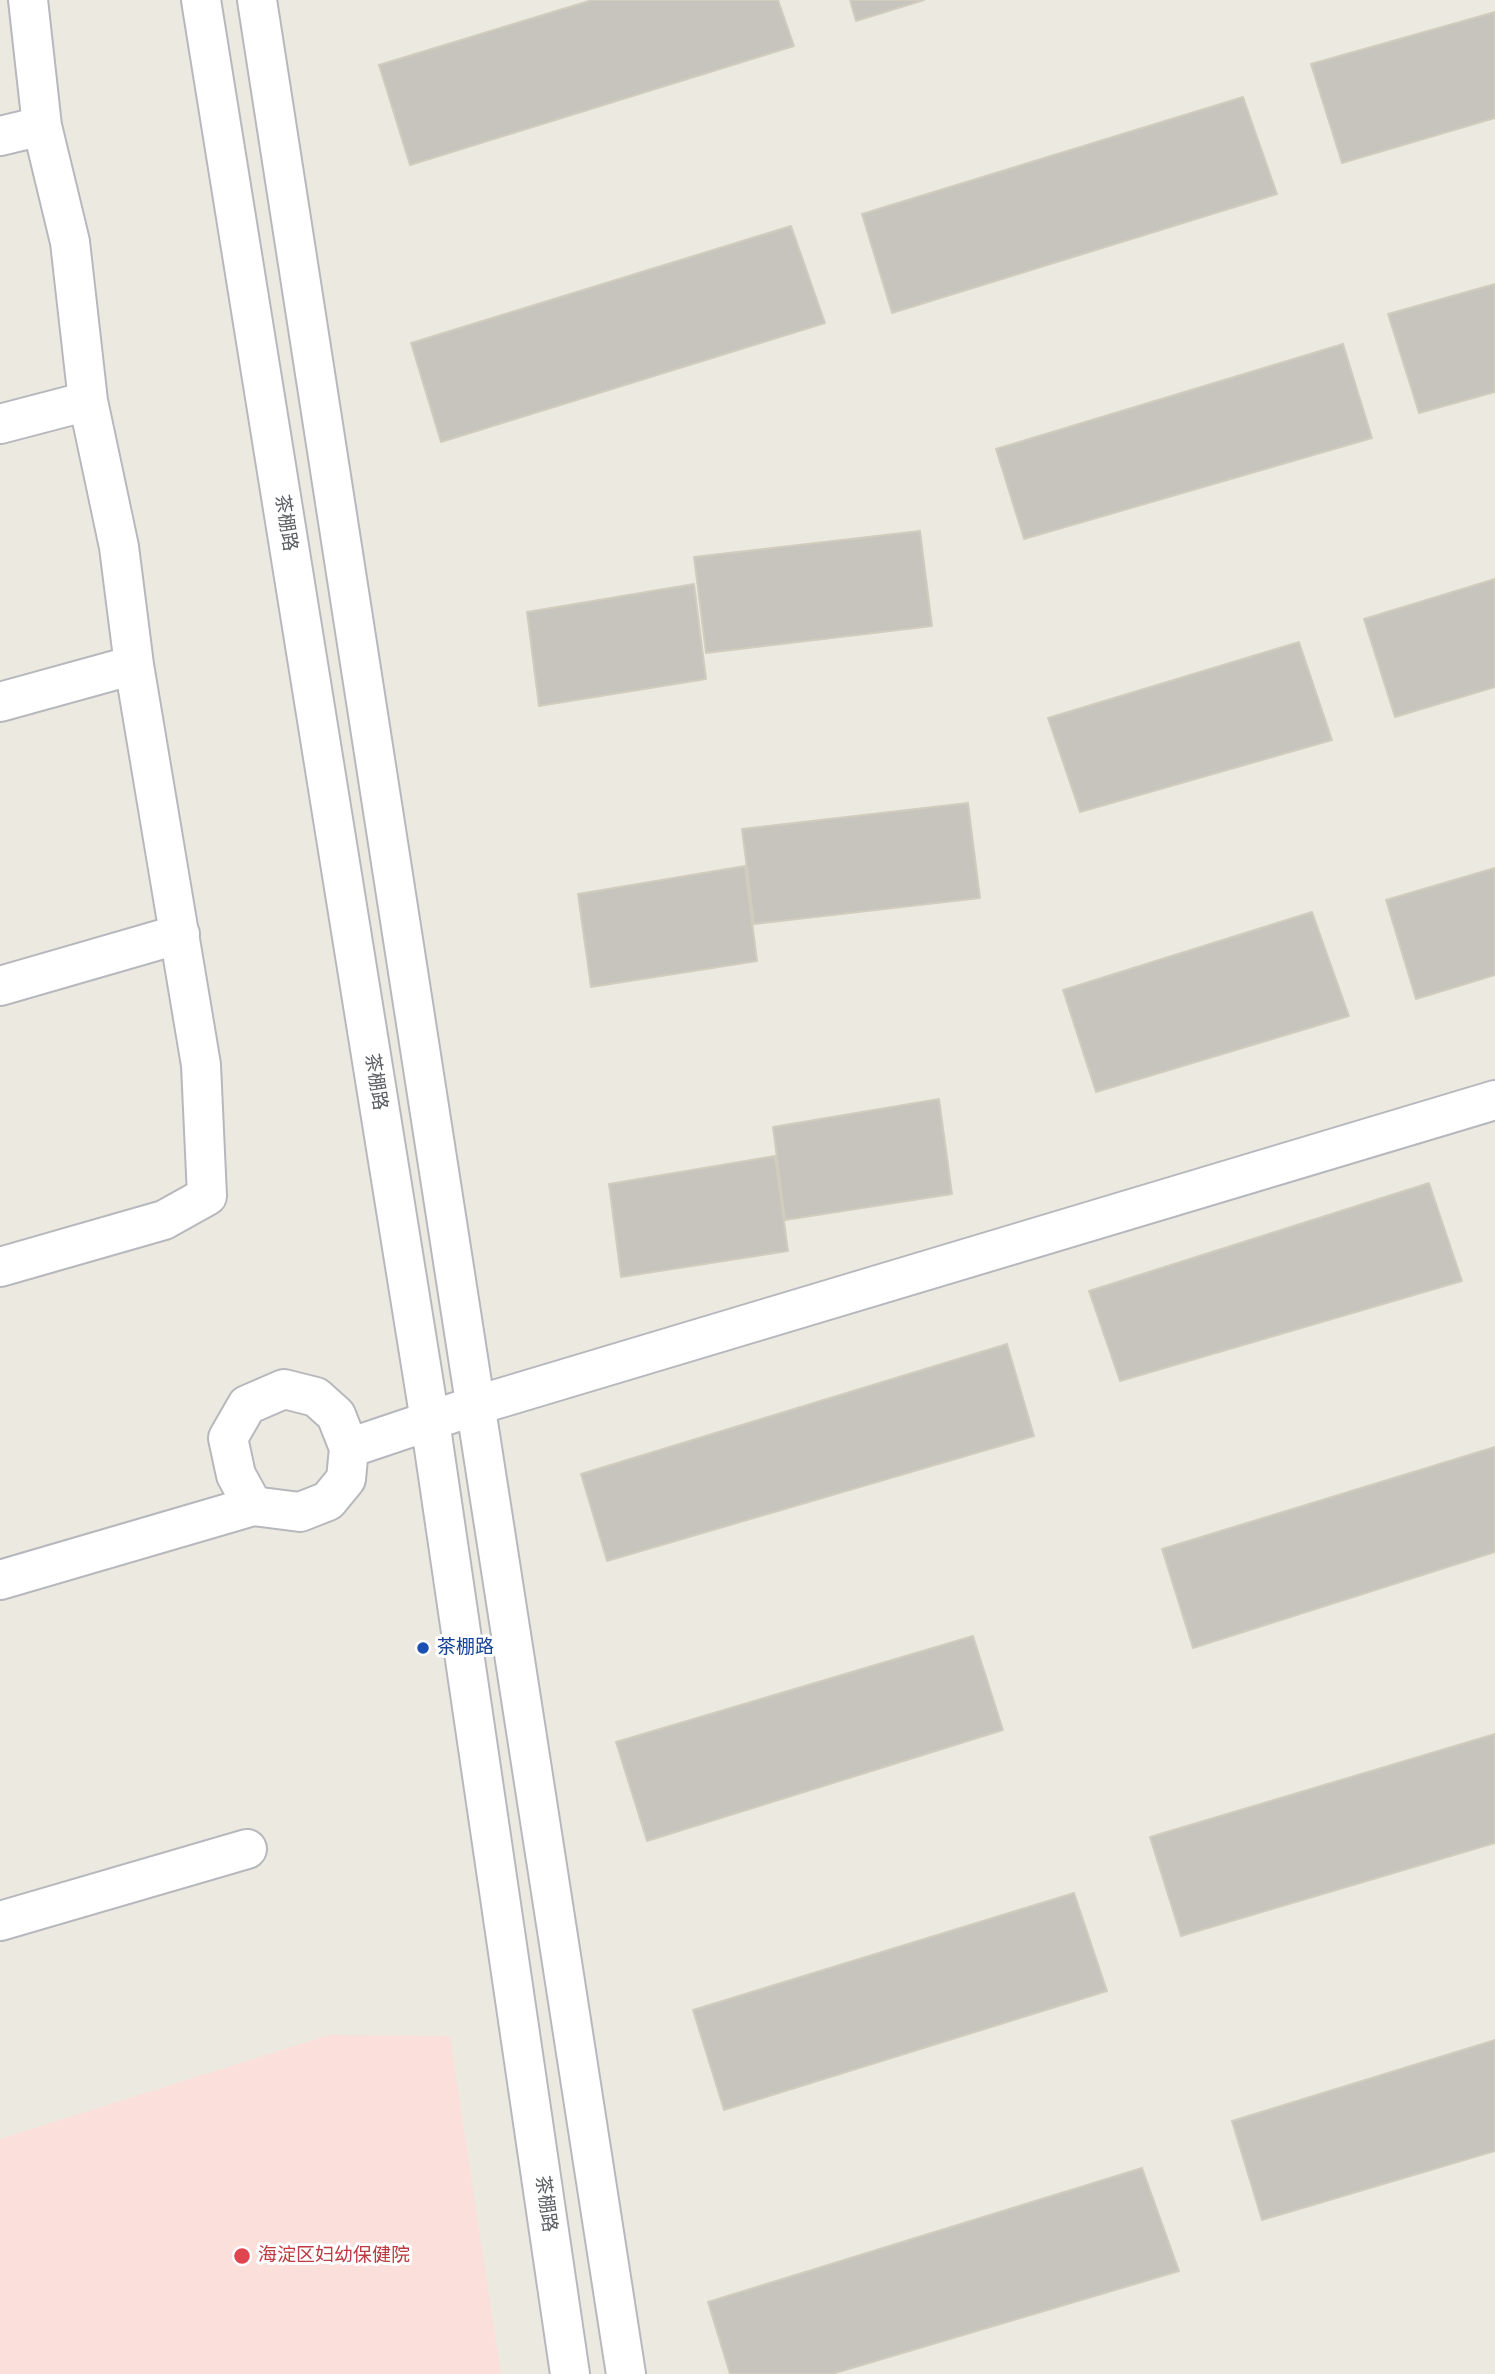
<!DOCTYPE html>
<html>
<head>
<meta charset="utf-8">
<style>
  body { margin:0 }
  canvas { display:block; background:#eceae0 }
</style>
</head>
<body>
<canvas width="1495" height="2374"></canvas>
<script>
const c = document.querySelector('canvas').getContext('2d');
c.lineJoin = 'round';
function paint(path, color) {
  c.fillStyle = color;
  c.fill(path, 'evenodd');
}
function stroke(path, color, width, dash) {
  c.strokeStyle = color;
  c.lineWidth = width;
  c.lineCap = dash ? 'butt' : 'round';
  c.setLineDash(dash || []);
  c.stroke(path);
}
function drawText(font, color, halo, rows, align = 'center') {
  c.font = font + ' "Roboto Condensed","Noto Sans SC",sans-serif';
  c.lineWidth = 6;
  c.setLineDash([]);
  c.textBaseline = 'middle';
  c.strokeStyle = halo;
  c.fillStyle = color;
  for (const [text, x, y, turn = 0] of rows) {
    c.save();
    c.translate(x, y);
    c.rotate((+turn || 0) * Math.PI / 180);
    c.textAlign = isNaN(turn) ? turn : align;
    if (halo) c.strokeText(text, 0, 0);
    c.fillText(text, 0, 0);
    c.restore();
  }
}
const medical = new Path2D(`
  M329 2035 450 2036 501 2374H0V2139Z`);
const building = new Path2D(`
  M592 0H778L794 46 410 165 379 65Z
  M850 0H924L856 21Z
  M1495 12V118L1342 163 1311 64Z
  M1243 97 1277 194 892 313 862 214Z
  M791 226 825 323 441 442 411 343Z
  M1495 284V392L1419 413 1388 314Z
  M1343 344 1372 438 1024 539 996 449Z
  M920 531 932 626 706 653 694 557Z
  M1495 579V687L1395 717 1364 619Z
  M694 584 706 679 539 706 527 612Z
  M1299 642 1332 740 1080 812 1048 718Z
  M968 803 980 898 754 924 742 829Z
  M745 866 757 961 591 987 578 894Z
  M1495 868V975L1416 999 1386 900Z
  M1312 912 1349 1016 1096 1092 1063 990Z
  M939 1099 952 1194 785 1220 773 1127Z
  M775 1156 788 1251 621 1277 609 1184Z
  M1429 1183 1462 1281 1120 1381 1089 1291Z
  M1007 1344 1034 1436 607 1561 581 1474Z
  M1495 1447V1552L1193 1648 1162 1549Z
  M973 1636 1003 1730 647 1841 616 1742Z
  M1495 1734V1843L1181 1936 1150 1837Z
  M1074 1893 1107 1991 724 2110 693 2010Z
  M1495 2040V2151L1262 2220 1232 2121Z
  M1142 2168 1179 2271 832 2374H730L708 2302Z`);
const minor = new Path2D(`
  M201 0 430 1421 570 2374
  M257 0 626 2374
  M0 136 42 126
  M0 424 88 401
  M0 702 134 665
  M0 986 180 934
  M0 1267 164 1220 207 1196 201 1065 134 665 119 547 88 401 70 242 42 126 28 0
  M253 1506 236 1475 228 1438 247 1405 284 1389 316 1397 336 1415 349 1448
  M0 1580 253 1506 300 1512 328 1501 346 1479 349 1448 474 1406 1495 1100
  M0 1921 247 1849`);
const markers = [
  [423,1648,7,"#1a4fb4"],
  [242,2256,9,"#e0444e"]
];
const streetNames = [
  ["茶棚路",285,523,81],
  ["茶棚路",375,1082,81],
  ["茶棚路",545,2204,82]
];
const transitNames = [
  ["茶棚路",437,1648]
];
const healthNames = [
  ["海淀区妇幼保健院",258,2256]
];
paint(medical, '#fbdfda');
paint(building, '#c7c4bd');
stroke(building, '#d1ccbe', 2);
stroke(minor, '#b6b8bd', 42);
stroke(minor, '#fff', 38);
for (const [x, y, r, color] of markers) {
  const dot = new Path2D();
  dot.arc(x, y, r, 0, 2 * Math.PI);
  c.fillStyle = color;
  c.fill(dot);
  stroke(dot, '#fff', 2.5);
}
drawText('19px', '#595c61', '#fff', streetNames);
drawText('19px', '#164399', '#fff', transitNames, 'left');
drawText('19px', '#be3a42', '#fff', healthNames, 'left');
</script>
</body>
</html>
